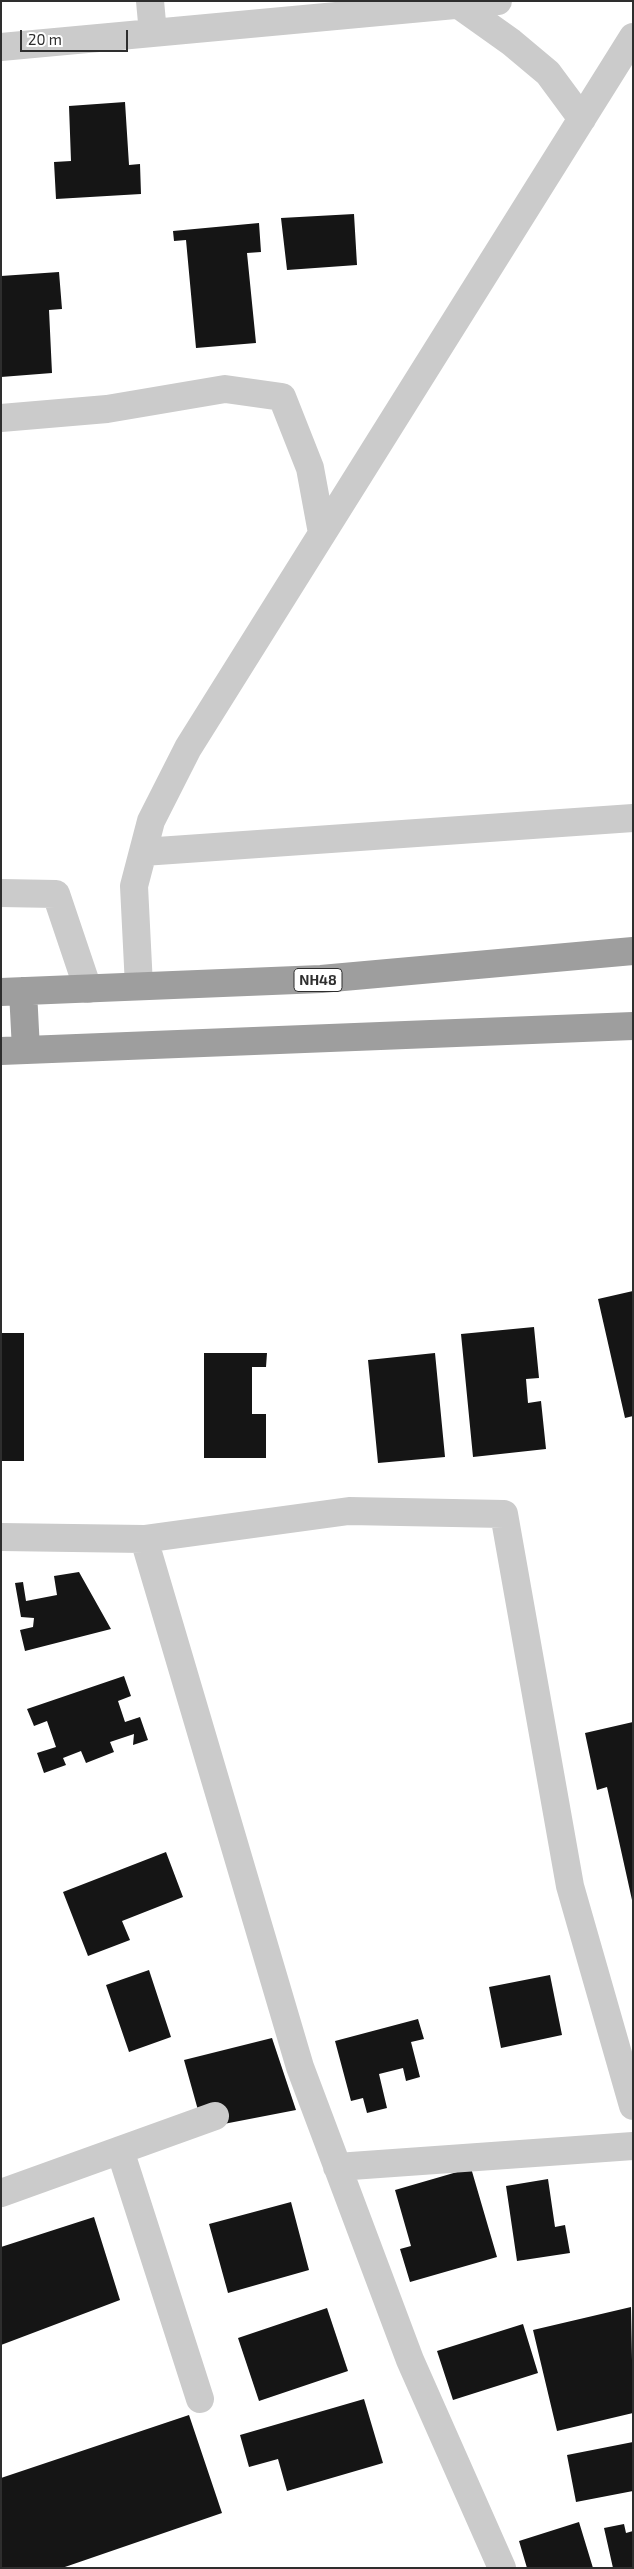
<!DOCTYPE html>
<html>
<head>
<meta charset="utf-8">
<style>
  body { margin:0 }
  #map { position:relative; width:634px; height:2569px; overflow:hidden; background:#fff; font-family:"Exo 2",sans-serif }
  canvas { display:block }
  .frame { position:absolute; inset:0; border:2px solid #2e2e2e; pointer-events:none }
  .scale { position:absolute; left:20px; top:30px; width:108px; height:22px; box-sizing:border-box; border:2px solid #2e2e2e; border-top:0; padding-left:6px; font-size:15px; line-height:18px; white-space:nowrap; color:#2e2e2e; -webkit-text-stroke:4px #fff; paint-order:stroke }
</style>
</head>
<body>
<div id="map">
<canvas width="634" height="2569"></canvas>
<div class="frame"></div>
<div class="scale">20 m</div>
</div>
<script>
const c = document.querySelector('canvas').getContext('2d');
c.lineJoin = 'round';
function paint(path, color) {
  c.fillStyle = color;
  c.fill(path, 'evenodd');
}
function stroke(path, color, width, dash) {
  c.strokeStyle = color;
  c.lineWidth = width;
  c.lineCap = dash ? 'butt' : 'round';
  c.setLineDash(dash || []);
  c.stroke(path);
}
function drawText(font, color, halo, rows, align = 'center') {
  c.font = font + ' "Exo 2",sans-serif';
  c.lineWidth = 5;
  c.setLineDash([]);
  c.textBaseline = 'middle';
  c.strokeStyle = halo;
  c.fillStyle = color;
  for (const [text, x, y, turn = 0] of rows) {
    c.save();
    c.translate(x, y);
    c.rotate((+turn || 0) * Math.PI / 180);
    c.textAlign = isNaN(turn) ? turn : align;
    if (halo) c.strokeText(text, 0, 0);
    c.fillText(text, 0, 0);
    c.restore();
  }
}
const building = new Path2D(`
  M125 102 129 165 140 164 141 194 56 199 54 162 71 161 69 106Z
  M354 214 357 265 287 270 281 218Z
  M259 223 261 252 247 253 256 343 196 348 186 240 174 241 173 231Z
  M59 272 62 309 49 310 52 373 1 377V276Z
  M633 1291V1416L625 1418 598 1299Z
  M534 1327 539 1378 526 1379 528 1403 541 1401 546 1449 473 1457 461 1334Z
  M1 1333H24V1461H1Z
  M204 1353H267L266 1367H252V1414H266V1458H204Z
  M435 1353 445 1457 378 1463 368 1360Z
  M79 1572 111 1629 25 1651 20 1630 33 1627 34 1618 21 1617 15 1583 23 1582 26 1601 57 1595 54 1576Z
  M124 1676 131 1696 118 1701 125 1722 140 1717 148 1740 133 1745 134 1734 110 1742 114 1752 86 1763 81 1751 63 1758 66 1765 44 1773 37 1753 56 1747 47 1721 34 1726 27 1709Z
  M633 1722V1900H632L607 1787 597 1790 585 1733Z
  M166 1852 183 1897 122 1921 130 1940 88 1956 63 1892Z
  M149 1970 171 2037 129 2052 106 1985Z
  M550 1975 562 2035 501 2048 489 1987Z
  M418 2019 424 2039 411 2042 420 2077 406 2081 403 2068 379 2074 387 2108 367 2113 363 2098 351 2101 335 2041Z
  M272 2038 296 2110 203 2128 184 2060Z
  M471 2168 497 2257 410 2282 400 2249 411 2246 395 2190Z
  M548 2179 555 2227 565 2225 570 2253 517 2261 506 2186Z
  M291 2202 309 2270 228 2293 209 2224Z
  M94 2217 120 2300 1 2345V2247Z
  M631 2307 633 2413 557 2431 533 2330Z
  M327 2308 348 2371 259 2401 238 2338Z
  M523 2324 538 2373 453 2400 437 2351Z
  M364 2399 383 2463 287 2491 278 2459 249 2467 240 2435Z
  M189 2415 222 2513 62 2568H1V2478Z
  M633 2442V2491L576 2502 567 2455Z
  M579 2522 593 2568H527L519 2541Z
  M624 2524 626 2533 633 2531V2568H613L604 2528Z`);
const minor = new Path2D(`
  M150 1 153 33
  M459 5 511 42 548 73 582 119
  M1 47 498 1
  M1 418 107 409 225 389 282 397 310 468 322 533
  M143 852 633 818
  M1 893 56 894 88 989
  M139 986 134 886 151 821 188 748 633 37
  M1 1537 144 1539 300 2067 410 2360 502 2568
  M144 1539 349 1511 504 1514 570 1886 633 2106
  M120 2150 200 2399
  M337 2167 633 2146
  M1 2193 215 2116`);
const trunk = new Path2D(`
  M23 991 26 1050
  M1 992 321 979 633 951
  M1 1051 633 1026`);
const shields = [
  [318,980,48]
];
const shieldNames = [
  ["NH48",318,980]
];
paint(building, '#151515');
stroke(minor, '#cbcbcb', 28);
stroke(trunk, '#9e9e9e', 28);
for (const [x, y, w] of shields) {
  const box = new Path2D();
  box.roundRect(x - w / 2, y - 11.5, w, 23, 4);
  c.fillStyle = '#fff';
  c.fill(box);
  stroke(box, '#2e2e2e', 1);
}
drawText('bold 14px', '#2e2e2e', null, shieldNames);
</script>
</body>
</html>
